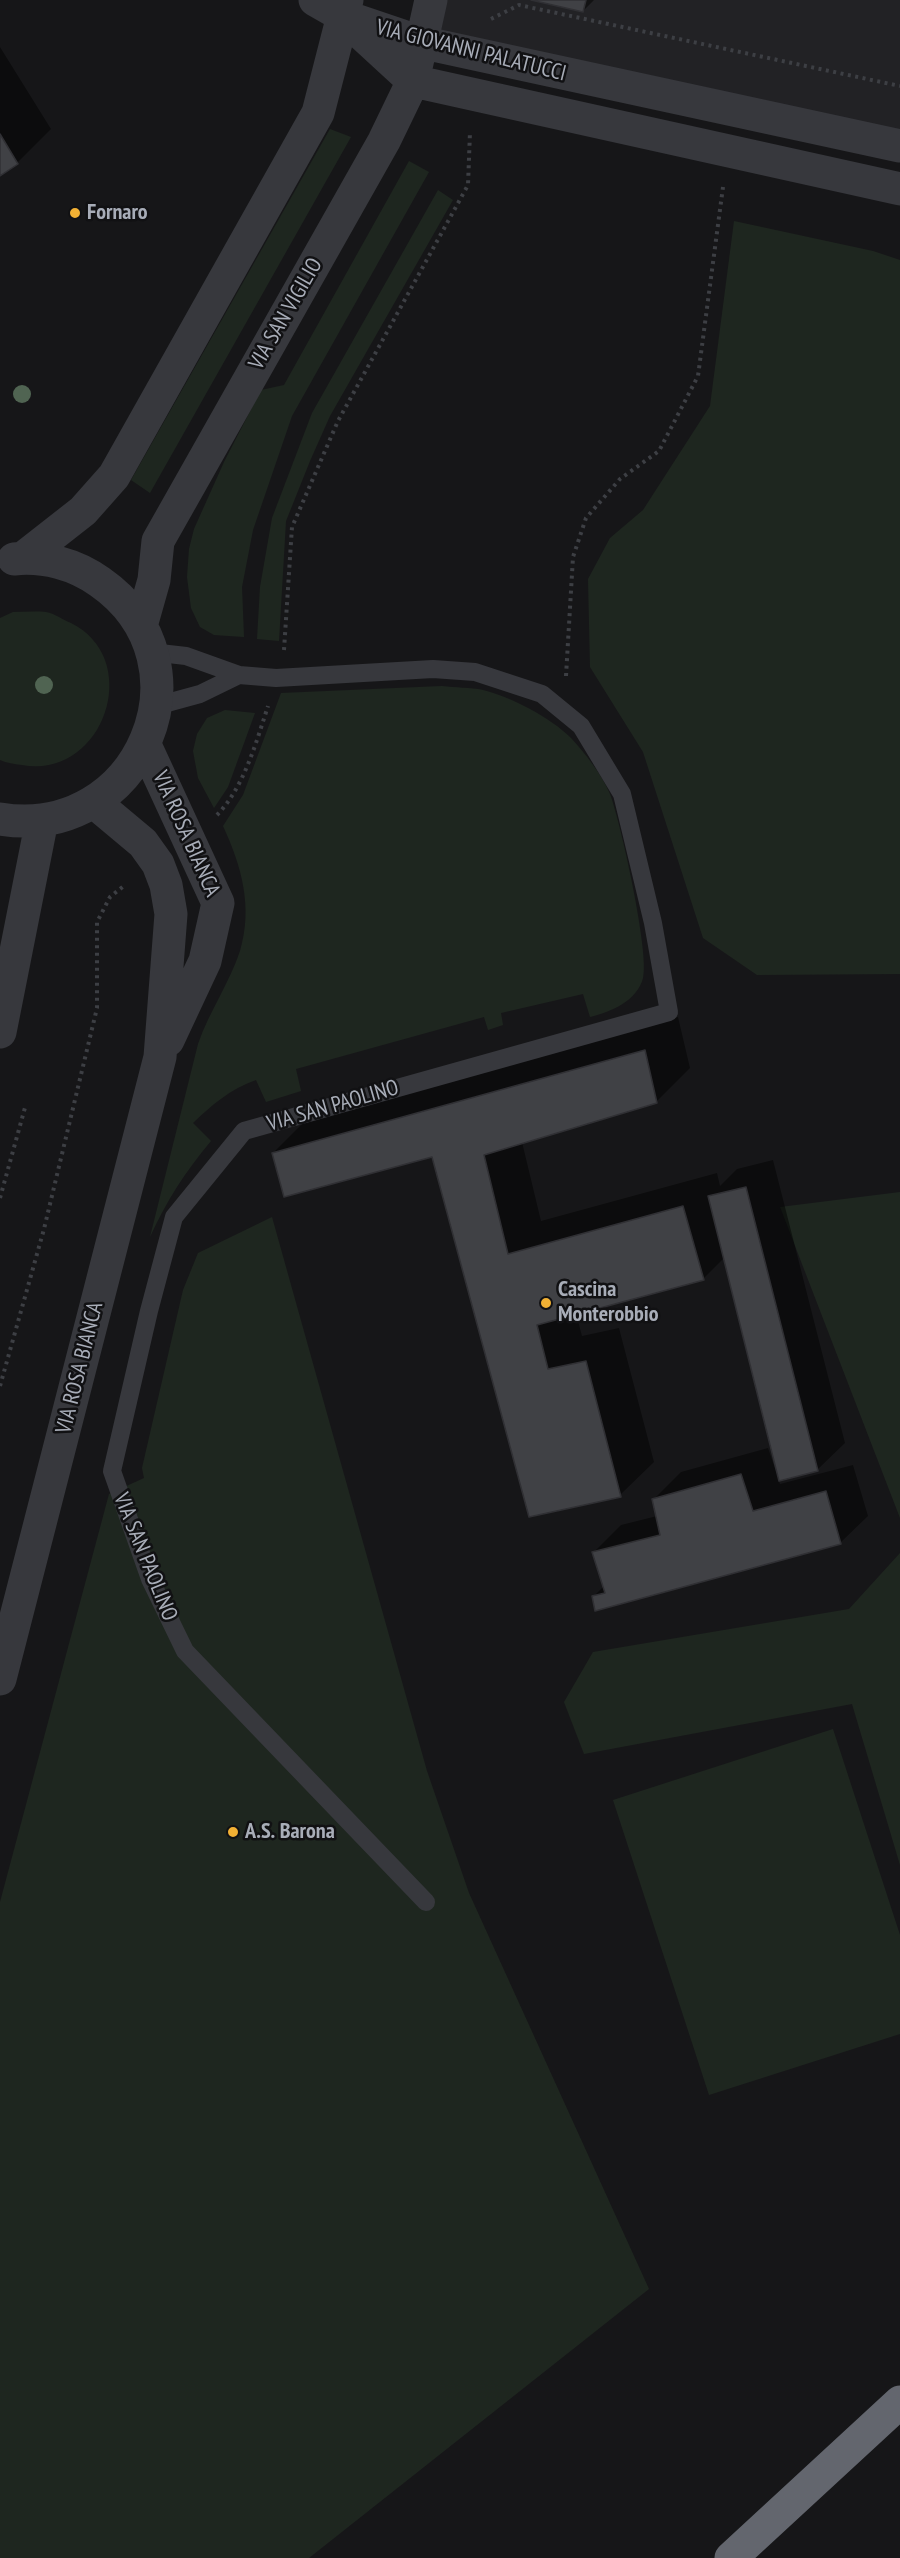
<!DOCTYPE html>
<html>
<head>
<meta charset="utf-8">
<style>
  body { margin:0 }
  canvas { display:block; background:#161618 }
</style>
</head>
<body>
<canvas width="900" height="2558"></canvas>
<script>
const c = document.querySelector('canvas').getContext('2d');
c.lineJoin = 'round';
function paint(path, color) {
  c.fillStyle = color;
  c.fill(path, 'evenodd');
}
function stroke(path, color, width, dash) {
  c.strokeStyle = color;
  c.lineWidth = width;
  c.lineCap = dash ? 'butt' : 'round';
  c.setLineDash(dash || []);
  c.stroke(path);
}
function drawText(font, color, halo, rows, align = 'center') {
  c.font = font + ' "PT Sans Narrow",sans-serif';
  c.lineWidth = 5;
  c.setLineDash([]);
  c.textBaseline = 'middle';
  c.strokeStyle = halo;
  c.fillStyle = color;
  for (const [text, x, y, turn = 0] of rows) {
    c.save();
    c.translate(x, y);
    c.rotate((+turn || 0) * Math.PI / 180);
    c.textAlign = isNaN(turn) ? turn : align;
    if (halo) c.strokeText(text, 0, 0);
    c.fillText(text, 0, 0);
    c.restore();
  }
}
const built = new Path2D(`
  M431 0H900V146L420 42Z`);
const green = new Path2D(`
  M330 129 351 137 150 493 131 480Z
  M409 161 429 172 292 416 253 530 242 587 244 637 214 635 200 627 191 608 187 577 189 549 194 529 224 462 261 390 284 385Z
  M438 190 453 200 330 416 310 461 286 521 279 641 257 639 260 587 272 518 312 413Z
  M734 221 873 251 900 260V974L757 975 703 938 643 752 590 667 588 579 610 538 643 510 710 406Z
  M13 612C24 612 35 611 46 612 54 613 63 620 71 623 145 660 103 780 22 765 14 764 7 763 0 760V618Z
  M442 686C455 688 470 687 483 690 511 697 550 717 571 738 585 753 602 775 610 794 620 820 650 954 643 978 637 1001 611 1012 590 1017L583 994 501 1013 503 1025 488 1030 484 1017 296 1069 301 1091 266 1102 256 1080C230 1089 212 1105 193 1123L211 1141C185 1172 167 1200 150 1237L198 1044C209 1012 230 982 240 951 253 907 242 867 223 826L243 795 281 693Z
  M225 710 255 713 228 787 214 808 198 778 193 751 197 734 207 718Z
  M900 1192V1518L780 1207Z
  M272 1217 427 1771 469 1893 649 2289 309 2558H0V1902L109 1494 144 1478 142 1468 183 1290 198 1253Z
  M900 1553V1865L852 1704 584 1754 564 1702 593 1652 849 1609Z
  M833 1729 900 1935V2034L709 2095 613 1800Z`);
const shadow = new Path2D(`
  M537 0H594L583 11Z
  M0 47 51 129 17 163 0 175Z
  M678 1017 690 1068 656 1102 522 1142 541 1221 717 1173 720 1186 737 1169 773 1160 845 1443 817 1470 778 1479 780 1484 853 1465 868 1516 840 1543 593 1597 604 1586 594 1552 621 1525 657 1516 653 1500 681 1472 768 1448 778 1477H780L725 1257 703 1279 576 1313 582 1336 619 1328 654 1462 620 1495 530 1515 433 1155 273 1153 307 1119Z`);
const building = new Path2D(`
  M531 0H586L583 12Z
  M0 134 18 164 0 176Z
  M645 1050 657 1103 484 1155 508 1254 683 1206 704 1280 537 1325 548 1369 586 1361 621 1497 529 1517 432 1157 284 1197 272 1153Z
  M746 1187 818 1471 779 1481 708 1196Z
  M741 1474 753 1511 826 1491 841 1544 595 1611 592 1596 605 1593 592 1552 660 1535 652 1499Z`);
const path = new Path2D(`
  M491 19 519 5 900 86
  M284 650 292 527 338 421 468 185 470 132
  M566 676 573 557 586 518 620 479 659 451 698 376 723 187
  M217 815C244 787 256 743 268 706
  M0 1198 26 1104
  M0 1386 44 1229 97 1008V922L110 897 125 885`);
const lane = new Path2D(`
  M151 652 186 656 239 675 276 678 433 669 475 672 542 694 581 726 622 794 653 923 669 1012 244 1131 174 1217 149 1311 112 1471 150 1579 185 1651 426 1902
  M156 706 200 694 239 675`);
const street = new Path2D(`
  M315 0 343 16 420 42 900 146
  M351 24 413 81 900 189
  M23 558 83 511 114 476 318 113 347 0
  M141 626 154 580 158 541 384 141 413 81 431 0
  M145 745 218 903 205 961 168 1040
  M0 819C140 842 216 663 100 582 75 564 44 556 14 559
  M0 1032 42 820
  M0 1679 160 1057 171 914 166 885 158 864 143 843 94 802`);
const highway = new Path2D(`
  M731 2558 900 2402`);
const trees = [
  [22,394],
  [44,685]
];
const markers = [
  [75,213,6,"#f2b134"],
  [546,1303,6,"#f2b134"],
  [233,1832,6,"#f2b134"]
];
const streetNames = [
  ["VIA GIOVANNI PALATUCCI",471,51,14],
  ["VIA SAN VIGILIO",286,314,-60],
  ["VIA ROSA BIANCA",186,834,66],
  ["VIA SAN PAOLINO",333,1106,-16],
  ["VIA ROSA BIANCA",80,1368,-76],
  ["VIA SAN PAOLINO",145,1557,68]
];
const poiNames = [
  ["Fornaro",87,213],
  ["Cascina",558,1290],
  ["Monterobbio",558,1315],
  ["A.S. Barona",245,1832]
];
paint(built, '#222225');
paint(green, '#1e261f');
paint(shadow, '#0007');
paint(building, '#404145');
stroke(building, '#303034', 1.5);
stroke(path, '#3d3f44', 4, [3, 4.5]);
stroke(lane, '#37383d', 18);
stroke(street, '#37383d', 33);
stroke(highway, '#63666e', 33);
c.fillStyle = '#506452';
for (const [x, y] of trees) {
  c.beginPath();
  c.arc(x, y, 9, 0, 2 * Math.PI);
  c.fill();
}
for (const [x, y, r, color] of markers) {
  const dot = new Path2D();
  dot.arc(x, y, r, 0, 2 * Math.PI);
  c.fillStyle = color;
  c.fill(dot);
  stroke(dot, '#111113', 2);
}
drawText('22px', '#a8adb8', '#111113', streetNames);
drawText('bold 22px', '#a8adb8', '#111113', poiNames, 'left');
</script>
</body>
</html>
